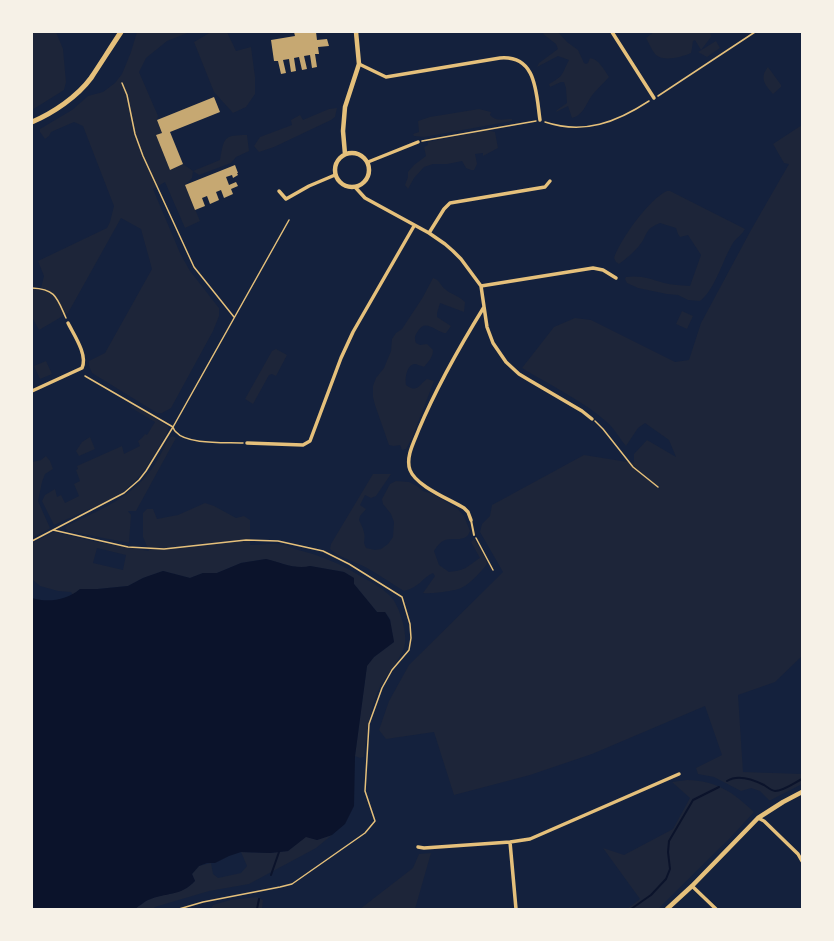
<!DOCTYPE html>
<html>
<head>
<meta charset="utf-8">
<style>
  body { margin:0 }
  #map { position:relative; width:834px; height:941px; overflow:hidden; background:#14213d; font-family:"Golos Text",sans-serif }
  canvas { display:block }
  .frame { position:absolute; inset:0; border:33px solid #f6f1e7; pointer-events:none }
</style>
</head>
<body>
<div id="map">
<canvas width="834" height="941"></canvas>
<div class="frame"></div>
</div>
<script>
const c = document.querySelector('canvas').getContext('2d');
c.lineJoin = 'round';
function paint(path, color) {
  c.fillStyle = color;
  c.fill(path, 'evenodd');
}
function stroke(path, color, width, dash) {
  c.strokeStyle = color;
  c.lineWidth = width;
  c.lineCap = dash ? 'butt' : 'round';
  c.setLineDash(dash || []);
  c.stroke(path);
}
const green = new Path2D(`
  M32 32H56L63 49 66 82 64 90 32 110Z
  M137 32H190L167 41 146 58 139 72 158 116 157 120 162 133 156 135 170 170 183 164 193 171 220 160C224 138 223 135 247 135L249 151 236 157 231 163 199 175 193 171 192 178 185 185 200 221 185 228 165 182 153 189 180 253 190 271 219 308V316L213 331 171 408 162 413H157L92 373 89 366V361L105 353 152 269 141 229 121 218 68 313 39 330 32 317V288H41L44 276 38 261 107 228 110 222 114 206 83 126 74 122 51 132 49 136 45 139 40 132V129L72 110 88 96 103 92 115 83 122 74 131 52Z
  M211 32H227L236 51 251 47 255 77V94L246 107 233 113 214 92 194 42Z
  M544 32H558L567 42 578 50 584 63 586 64 588 63 590 58C600 60 604 70 609 77 604 83 598 88 593 94 586 103 584 115 572 118L568 106 556 112 557 110 567 103 566 88 564 82H561L550 87 549 84C565 75 561 75 569 60L558 56 537 67 539 63 558 49 556 44 543 34Z
  M654 32H710L711 37 701 50 695 40 693 41 692 48 691 53C682 57 664 62 656 55 652 51 649 43 646 38Z
  M716 41 720 48 707 57 698 52Z
  M768 67 781 85V87L773 94C765 85 759 78 768 67Z
  M337 108 335 117 331 120 274 147 259 152 254 146 260 137 292 125 291 120 300 115 303 120 329 109Z
  M479 109 491 112 490 115C496 122 504 119 512 119V121L424 137 414 136 413 134 419 132 418 121 430 117Z
  M802 125V656L775 682 738 695 743 772 802 774V784L771 800H769L760 791 751 788 741 791 714 777 698 774 696 768 722 755 705 706 592 754 530 775 454 795 434 732 386 739 379 730 389 701 409 665 503 572 480 532 482 524 490 516 492 505 584 455 634 463V454L647 440 676 457 669 440 645 423 638 428 626 446C620 439 615 430 609 424 584 401 551 386 522 368L554 327 575 318 591 320 675 362 689 360 701 323 751 230 789 164 784 163 773 144Z
  M488 130 495 132 498 148 483 156V153L475 154 477 164 474 170H471L466 168 462 161 447 164H433L424 167 414 178 408 189 405 185 408 177V172L414 165 426 156 424 147 428 145V142Z
  M667 191H670L745 229C742 235 736 238 733 243 723 259 715 290 700 301L688 300 678 295 667 294 638 288 627 283 625 279 626 277C641 275 651 279 664 283 672 285 681 285 690 286L701 255 688 235 680 237 678 234 676 228 660 223C643 230 649 234 639 246 633 253 626 259 619 264L616 262 614 258C620 240 649 199 667 191Z
  M433 278C440 280 440 285 445 289 450 294 458 295 465 302L464 312 440 303 437 313V317L451 326 446 333H444C434 330 425 319 418 331 415 335 414 338 416 343L420 345 427 344 433 350C433 357 429 361 424 367 421 366 417 364 414 364 406 366 405 379 406 385 418 394 419 384 427 379L434 381 412 438 406 449 402 450 400 445 394 446 389 445 375 405 373 397V386L376 378 384 368 391 351 392 339 396 333 402 329 423 297Z
  M682 311 693 316 687 329 676 324Z
  M276 349 287 355 276 376 272 374 269 375 253 404 245 399 272 351Z
  M46 361 52 374 40 379 34 366Z
  M131 406H135L168 426V430L166 435 146 468 136 480 123 492 101 504 54 525 42 501 45 495 55 489 57 497 61 495 65 503 79 496 74 484 80 481 76 470 78 469 77 466 122 446 124 454 140 446 138 441 142 438 145 434 147 435 155 422 130 407Z
  M173 436 176 438 136 511H128L131 515 129 543 73 532 68 531 65 528 68 525C98 511 130 498 150 471 158 461 163 449 169 438Z
  M90 437 95 449 79 456 76 451 82 442Z
  M46 456 50 461 53 469 45 474 42 482 38 501 50 528 49 529 32 538V462L41 460Z
  M373 474H391L376 496 371 498 365 495 360 505 366 509 360 516 359 520C363 528 366 534 364 543L366 548 375 550 381 549 388 544 393 537 394 522 391 514 383 504 382 499 390 484 396 481 409 482 417 486 423 491 433 494 458 509 464 516 470 531C466 543 455 537 445 540 440 542 437 546 434 551L439 565 449 572C467 570 466 567 480 558L471 542 474 539 486 558 487 564C481 572 470 584 461 588 455 591 431 594 423 593L435 576 433 573C422 578 420 587 404 591 390 583 376 572 361 565 350 560 339 557 330 549L331 544Z
  M205 503 214 506 236 518 244 516 250 520V545C259 545 269 543 278 544 284 544 290 547 295 549 322 556 339 563 362 577 373 583 384 589 392 598 400 608 407 632 405 644 403 657 385 676 379 689 369 710 367 734 364 757L360 758 355 756 367 665 374 657 394 642 390 619 385 612H377L354 584V578L344 572 310 566 304 568 290 566 266 559 241 563 217 573H203L190 578 163 571 143 578 128 586 98 589H80L73 595 71 592 58 591 40 586 32 579V543L54 532 97 542 149 551 143 537V513L147 509H153L157 519 178 515ZM97 548 126 555 123 570 93 563Z
  M687 780C717 781 733 792 754 812L730 838 658 909H627L640 899 603 848 624 855 673 829 690 798 672 782Z
  M332 835 316 848 249 884 209 891 155 907 153 909H135C139 906 144 902 148 900 165 892 181 896 195 881L192 874 199 866 211 863 213 874 218 878 241 873 247 866 241 852 270 853 288 851 306 836 317 840Z
  M431 853 415 909H360L413 868 419 854Z
  M257 897 263 900 262 909H211L213 905 230 900Z`);
const water = new Path2D(`
  M266 559C279 562 296 570 310 566L344 572 354 578V584L377 612H385L390 620 394 642 374 657 367 666 355 756 354 806 345 824 332 835 317 840 306 837 288 851 270 853 241 852 229 856 215 863H207L199 866 192 874 195 881C180 897 166 892 148 900 144 902 139 906 135 909H32V598C48 603 67 600 80 589H98L128 586 143 578 163 571 190 578 203 573H217L241 563Z`);
const stream = new Path2D(`
  M727 781C738 774 754 780 764 785 767 787 772 791 775 791 784 791 794 783 802 779
  M271 875 279 852
  M257 909 259 899
  M631 909 651 895 666 879 670 869 668 852 669 841 693 800 719 787`);
const building = new Path2D(`
  M294 32H316L317 40 327 39 329 46 318 47 319 54H315L317 67 312 68 310 55 304 56 307 69 302 70 299 57 294 58 296 71 291 72 289 59 283 60 286 73 281 74 278 61H274L271 40 295 36Z
  M214 97 220 112 170 132 183 164 170 170 156 135 162 133 157 120Z
  M235 165 238 173H237L238 175 233 178 232 175 226 177 229 185 236 182 238 186 231 189 233 194 224 198 221 190 216 192 219 200 210 204 207 196 202 198 205 206 195 210 185 185Z`);
const path = new Path2D(`
  M122 83 127 95 135 134 143 156 194 267 234 317
  M658 96 755 32
  M545 122C584 135 617 122 649 101
  M422 141 536 121
  M32 288C56 289 57 298 66 318
  M85 376 173 427C174 429 174 431 176 432 187 445 227 442 243 443
  M595 421 603 429 633 467 658 487
  M53 530 124 493 139 480 146 471 173 427 289 220
  M476 538 493 570
  M32 541 53 530 128 547 164 549 246 540 278 541 323 551 349 564 402 597 410 624 411 638 409 650 392 670 382 688 369 724 365 791 375 821 365 833 292 884 280 887 203 902 179 909`);
const service = new Path2D(`
  M471 520 474 535`);
const minor = new Path2D(`
  M612 32 654 98
  M359 64 386 77 500 58C537 55 536 93 540 120
  M368 162 418 142
  M355 187 365 198 429 233 445 244 453 251 461 259 481 286 487 327 493 343 506 362 519 374 529 380 582 411 592 419
  M279 191 286 199 309 186 335 175
  M429 233 444 209 450 203 545 187 550 181
  M481 286 593 268 603 270 616 278
  M32 391 82 368C88 355 74 335 68 323
  M247 443 303 445 310 441 341 358 353 332 414 226
  M471 520 468 512 464 508C449 499 416 486 410 470 405 457 415 440 419 429 437 386 460 346 484 307
  M758 818 764 821 798 854 802 861
  M510 842 516 909
  M418 847 424 848 510 842 530 839 679 774
  M692 886 716 909`);
const tertiary = new Path2D(`
  M335 170a17 17 0 1 1 34 0a17 17 0 1 1-34 0Z
  M345 154 343 131 345 107 359 64 356 32
  M667 909 692 886 758 818 783 802 802 792`);
const secondary = new Path2D(`
  M32 122C53 113 77 97 91 78 101 63 111 47 121 32`);
paint(green, '#1d2539');
paint(water, '#0b132b');
stroke(stream, '#0b132b', 2);
paint(building, '#c6a872');
stroke(path, '#e5c07b', 1.5);
stroke(service, '#e5c07b', 2);
stroke(minor, '#e5c07b', 3.5);
stroke(tertiary, '#e5c07b', 4.5);
stroke(secondary, '#e5c07b', 5);
</script>
</body>
</html>
